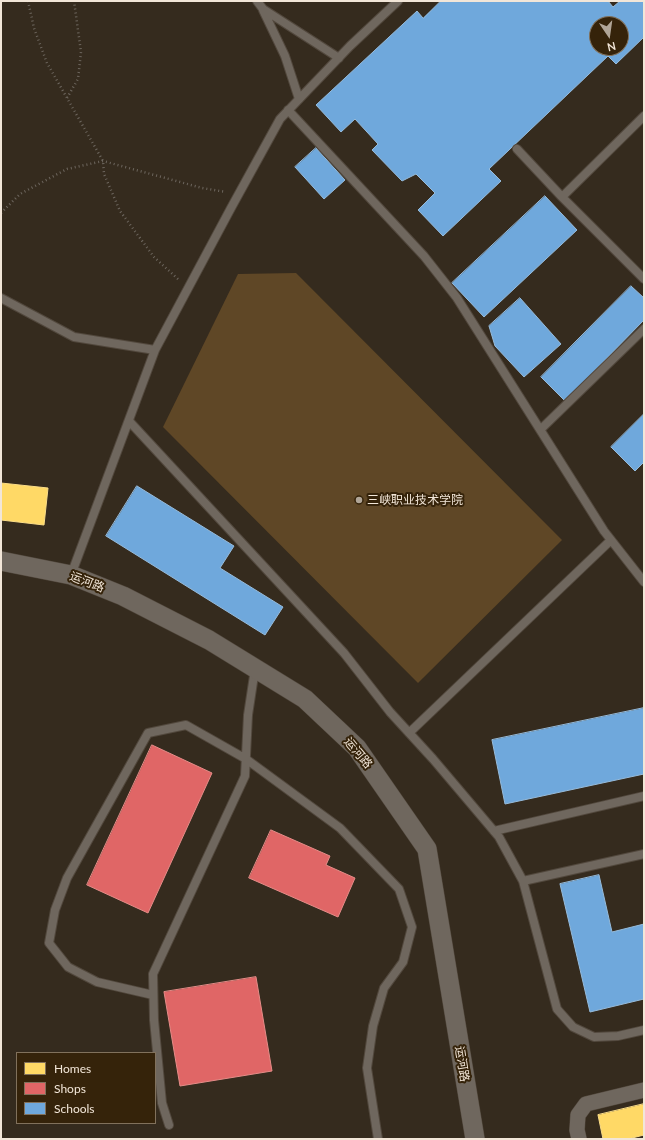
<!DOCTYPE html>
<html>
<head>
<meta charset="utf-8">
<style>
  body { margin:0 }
  #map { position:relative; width:645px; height:1140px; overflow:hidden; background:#352b1e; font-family:Lato,sans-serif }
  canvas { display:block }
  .frame { position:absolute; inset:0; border:2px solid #f2e6d8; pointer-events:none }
  .legend { position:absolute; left:16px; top:1052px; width:140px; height:72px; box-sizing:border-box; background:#35230a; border:1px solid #81715c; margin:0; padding:5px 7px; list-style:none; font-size:12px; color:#f2e6d8 }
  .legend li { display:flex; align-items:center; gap:8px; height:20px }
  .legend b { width:20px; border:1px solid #81715c }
  .north { position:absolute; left:589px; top:16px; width:40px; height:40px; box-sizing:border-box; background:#35230a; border:1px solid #81715c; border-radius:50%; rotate:167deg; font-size:11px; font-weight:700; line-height:16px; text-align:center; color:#f2e6d8 }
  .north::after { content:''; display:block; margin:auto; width:14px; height:18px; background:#b0a597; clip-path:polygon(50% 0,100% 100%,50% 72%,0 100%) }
</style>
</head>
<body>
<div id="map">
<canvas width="645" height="1140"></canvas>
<div class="frame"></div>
<ul class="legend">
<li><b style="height:11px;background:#ffd966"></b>Homes</li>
<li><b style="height:11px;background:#e06666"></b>Shops</li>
<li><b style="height:11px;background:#6fa8dc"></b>Schools</li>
</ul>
<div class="north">N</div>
</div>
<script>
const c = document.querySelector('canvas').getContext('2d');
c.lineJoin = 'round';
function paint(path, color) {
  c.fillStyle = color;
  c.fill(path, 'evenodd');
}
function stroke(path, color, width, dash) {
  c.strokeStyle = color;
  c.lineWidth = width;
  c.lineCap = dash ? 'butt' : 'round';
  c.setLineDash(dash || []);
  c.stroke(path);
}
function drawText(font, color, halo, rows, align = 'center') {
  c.font = font + ' Lato,"Noto Sans SC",sans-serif';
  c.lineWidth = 4;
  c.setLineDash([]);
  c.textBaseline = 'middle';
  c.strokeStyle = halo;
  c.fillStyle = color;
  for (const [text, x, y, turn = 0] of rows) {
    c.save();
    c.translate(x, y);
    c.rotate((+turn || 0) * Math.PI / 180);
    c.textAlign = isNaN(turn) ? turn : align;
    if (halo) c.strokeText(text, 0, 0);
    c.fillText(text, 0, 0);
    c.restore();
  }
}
const green = new Path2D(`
  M296 273 562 540 418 683 163 427 238 274Z`);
const homes = new Path2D(`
  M1 483 48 488 44 525 1 520Z
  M644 1104V1135L628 1139H603L598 1115Z`);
const shops = new Path2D(`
  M152 745 212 773 148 913 87 885Z
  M271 830 330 856 326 865 355 878 338 917 249 878Z
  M256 977 272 1071 180 1086 164 992Z`);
const schools = new Path2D(`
  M441 1H608L613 7 620 1H644V37L616 64 608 56 489 169 501 181 443 236 418 210 435 193 416 174 402 181 372 150 378 144 355 119 341 132 316 105 417 11 423 18ZM597 24H621V48H597Z
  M316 148 345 180 324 199 295 167Z
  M545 196 577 230 484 317 452 283Z
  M631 286 644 298V320L565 401 541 377Z
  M520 298 561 344 524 377 495 346 489 326Z
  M644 414V462L635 471 611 447Z
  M137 486 234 546 220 568 283 607 265 635 106 536Z
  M644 708V774L505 804 492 740Z
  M599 875 612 932 644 924V999L590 1012 560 884Z`);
const path = new Path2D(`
  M28 1 34 28 47 63 103 161 104 174 120 211 154 257 179 280
  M67 98 78 79 81 52 74 1
  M1 213 20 194 67 169 103 161 202 188 226 192`);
const service = new Path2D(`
  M257 1 263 9 339 58
  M263 10 285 56 299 99
  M288 110 424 256 457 298 604 531 644 582
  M517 149 562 197 644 279
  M562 197 644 116
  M1 298 74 337 155 350
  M129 421 344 653 390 712 433 759 499 837 523 881 557 1009 573 1027 594 1037 618 1036 644 1030
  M541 429 644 329
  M71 575 155 350 231 208 280 119 350 46 398 1
  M409 733 611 540
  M494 831 644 796
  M523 881 644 854
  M153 995 97 982 68 967 49 943 55 910 67 878 148 733 186 725 246 759 340 828 399 889 412 927 403 962 384 988 373 1026 367 1068 378 1139
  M169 1125 162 1103 154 1020 153 974 245 776 248 715 255 669`);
const minor = new Path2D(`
  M579 1139 577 1130 578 1115 586 1104 644 1090`);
const tertiary = new Path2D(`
  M1 561 71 575 123 596 209 640 305 699 357 748 427 849 475 1139`);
const markers = [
  [359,500,4,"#b0a597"]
];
const poiNames = [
  ["三峡职业技术学院",367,500]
];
const streetNames = [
  ["运河路",87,582,21],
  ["运河路",358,753,50],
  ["运河路",462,1064,81]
];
paint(green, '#5f4726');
paint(homes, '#ffd966');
stroke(homes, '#fbdd88', 1);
paint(shops, '#e06666');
stroke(shops, '#e58c88', 1);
paint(schools, '#6fa8dc');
stroke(schools, '#96bbdb', 1);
stroke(service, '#52483d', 10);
stroke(minor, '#52483d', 16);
stroke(tertiary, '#52483d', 20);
stroke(path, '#6d665e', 2.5, [1, 3]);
stroke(service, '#6f675e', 8);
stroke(minor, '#6f675e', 15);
stroke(tertiary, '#6f675e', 19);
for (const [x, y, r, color] of markers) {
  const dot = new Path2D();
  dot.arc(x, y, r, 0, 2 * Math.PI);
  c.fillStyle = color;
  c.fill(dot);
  stroke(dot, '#35230a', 1.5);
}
drawText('12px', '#f2e6d8', '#35230a', poiNames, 'left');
drawText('12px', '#f2e6d8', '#35230a', streetNames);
</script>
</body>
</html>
